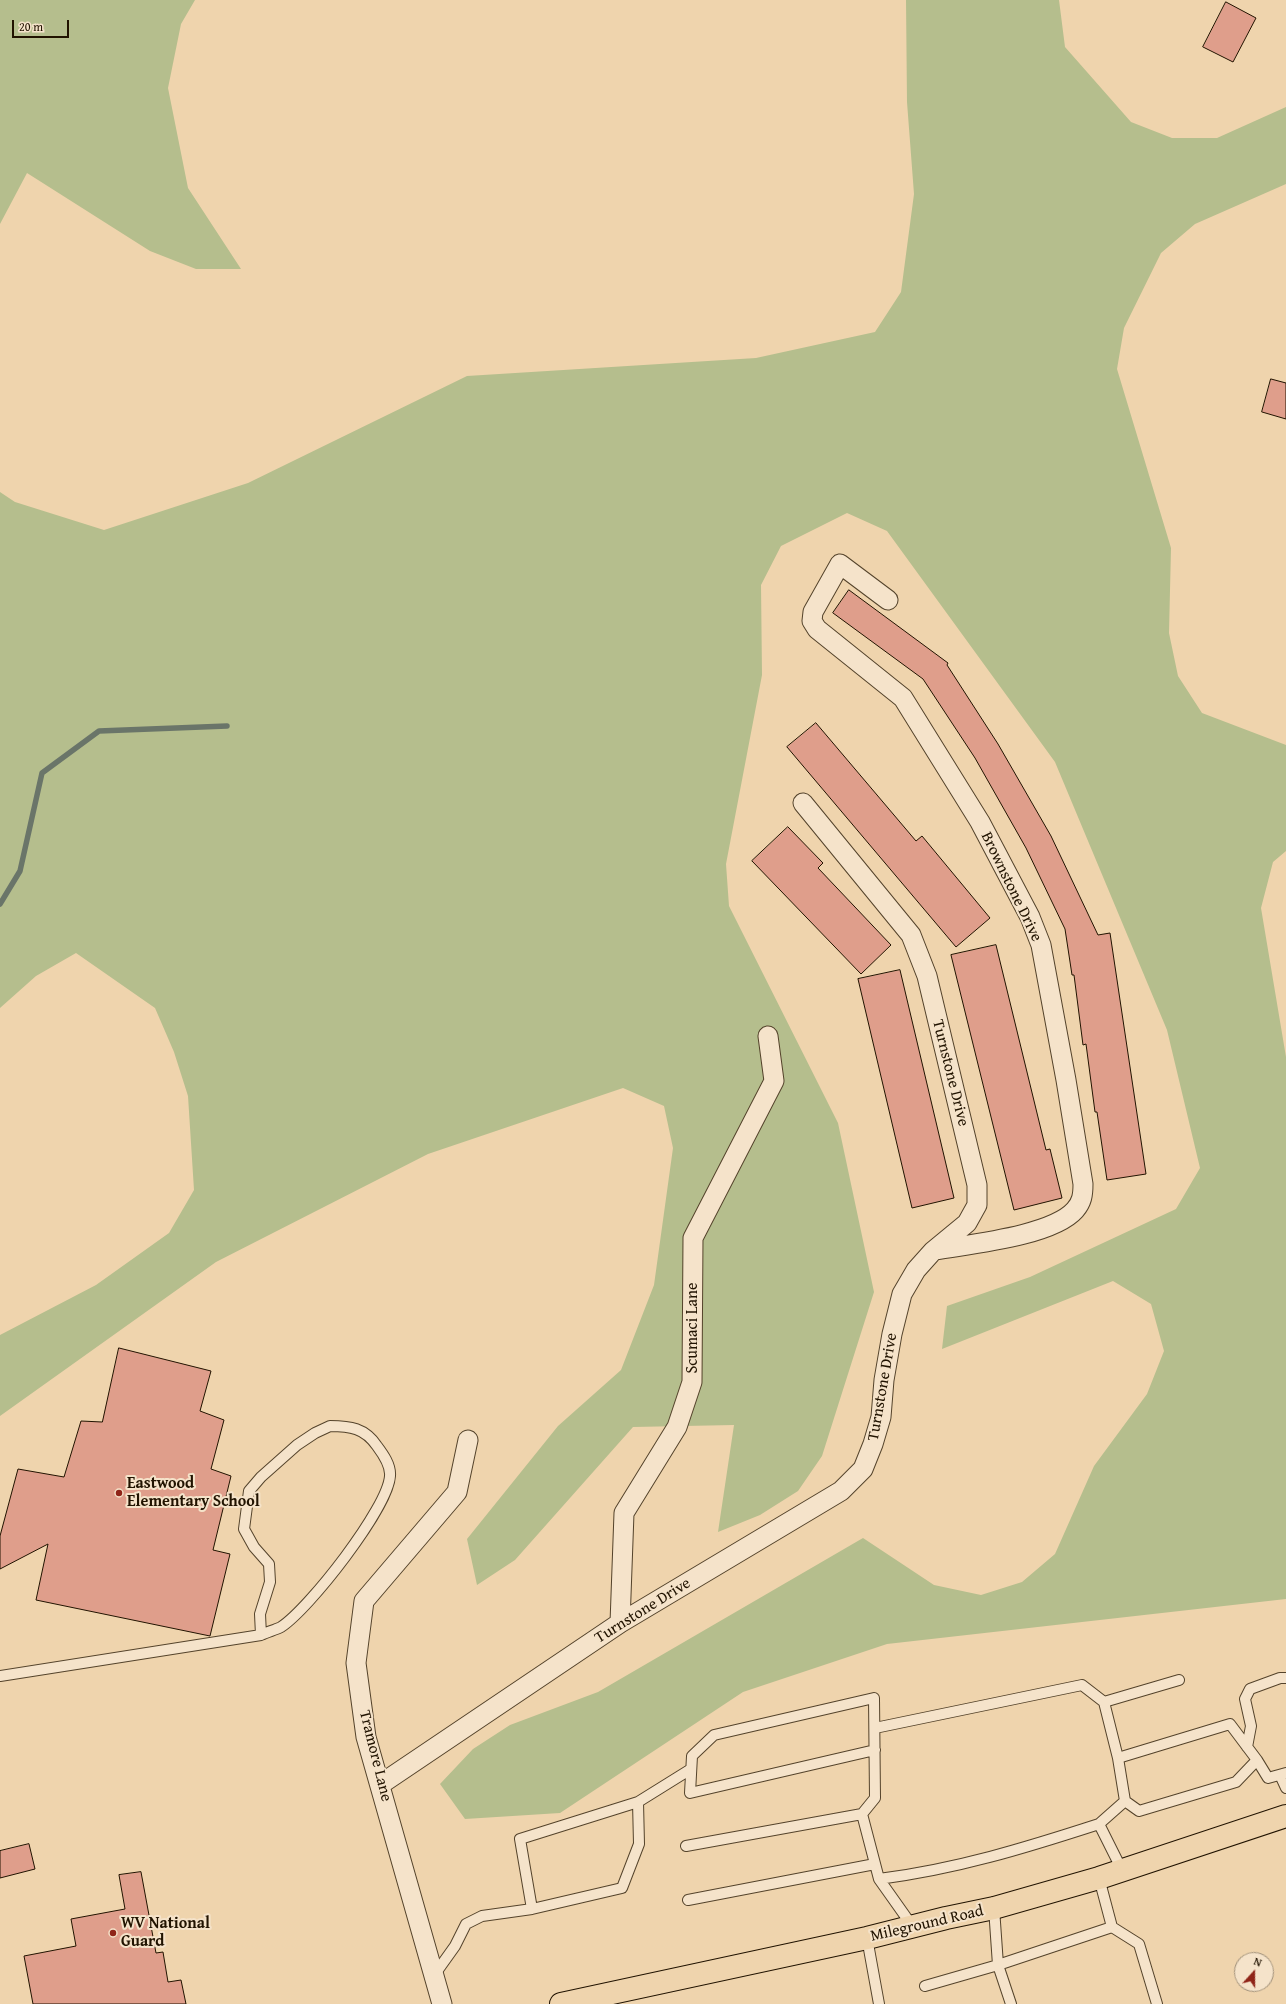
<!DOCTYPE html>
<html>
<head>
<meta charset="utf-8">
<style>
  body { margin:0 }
  #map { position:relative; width:1286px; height:2004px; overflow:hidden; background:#efd4ad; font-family:"Gentium Book Plus",serif }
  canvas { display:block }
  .north { position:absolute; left:1234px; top:1952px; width:40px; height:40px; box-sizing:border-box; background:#f5e3ca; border:1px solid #a09079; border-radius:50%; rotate:21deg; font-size:11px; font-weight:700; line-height:16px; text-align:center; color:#211300 }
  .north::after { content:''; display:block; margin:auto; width:14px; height:18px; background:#8f2418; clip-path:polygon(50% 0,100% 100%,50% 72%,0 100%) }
  .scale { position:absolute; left:12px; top:20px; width:57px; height:18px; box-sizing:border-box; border:2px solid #211300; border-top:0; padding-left:5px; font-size:12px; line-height:14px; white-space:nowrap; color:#211300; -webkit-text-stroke:3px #f5e3ca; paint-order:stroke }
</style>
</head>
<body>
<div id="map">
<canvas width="1286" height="2004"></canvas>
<div class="north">N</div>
<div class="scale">20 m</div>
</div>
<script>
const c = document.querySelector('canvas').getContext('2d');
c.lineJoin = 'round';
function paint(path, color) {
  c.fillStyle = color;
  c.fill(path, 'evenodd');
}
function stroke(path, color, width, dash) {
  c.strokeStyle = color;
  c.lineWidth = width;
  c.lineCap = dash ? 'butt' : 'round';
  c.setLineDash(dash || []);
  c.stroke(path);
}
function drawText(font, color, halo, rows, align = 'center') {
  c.font = font + ' "Gentium Book Plus",serif';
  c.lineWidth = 4;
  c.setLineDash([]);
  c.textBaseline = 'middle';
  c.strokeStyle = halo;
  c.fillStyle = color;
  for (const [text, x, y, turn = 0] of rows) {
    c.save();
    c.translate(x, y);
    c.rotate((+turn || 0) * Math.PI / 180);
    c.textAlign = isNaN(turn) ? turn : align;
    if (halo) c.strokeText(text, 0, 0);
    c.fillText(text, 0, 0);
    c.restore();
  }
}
const green = new Path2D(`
  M0 0H195L181 24 168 88 188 188 241 269H196L150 251 27 173 0 224Z
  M906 0H1059L1065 47 1131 122 1172 138H1217L1286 107V184L1195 224 1161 253 1124 328 1117 369 1171 548 1169 633 1178 676 1202 713 1286 745V851L1273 862 1261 908 1286 1057V1599L887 1644 743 1692 560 1813 465 1819 440 1784 473 1749 510 1725 598 1692 863 1538 934 1585 981 1595 1022 1582 1055 1554 1094 1466 1147 1394 1164 1351 1151 1304 1113 1281 942 1349 947 1306 1030 1277 1176 1209 1200 1168 1167 1030 1055 762 887 531 847 513 781 546 761 585 762 675 726 864 729 906 838 1123 874 1292 822 1456 798 1491 760 1515 718 1532 734 1425 633 1427 515 1560 477 1585 467 1539 558 1426 621 1370 654 1285 673 1148 664 1106 623 1088 428 1154 216 1262 0 1416V1335L96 1285 169 1233 194 1190 188 1096 174 1052 155 1008 76 953 36 976 0 1008V492L15 502 104 530 248 483 467 376 756 358 875 332 901 292 914 194 907 102Z`);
const stream = new Path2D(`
  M0 904 20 871 42 773 99 731 227 726`);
const building = new Path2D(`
  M1226 2 1256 18 1233 62 1203 47Z
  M1271 379 1286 383V419L1262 412Z
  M849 590 948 663 947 665 998 744 1051 836 1098 935 1110 933 1146 1174 1107 1180 1097 1112H1095L1086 1044 1083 1045 1074 975H1072L1065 929 1026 848 975 758 923 679 833 613Z
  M816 723 916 841 922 836 990 918 956 947 787 747Z
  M788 827 823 863 818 868 891 945 861 974 752 861Z
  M996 945 1046 1150 1050 1149 1062 1198 1014 1210 951 955Z
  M900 970 954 1198 912 1208 858 979Z
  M119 1348 211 1371 200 1411 224 1420 211 1469 231 1476 213 1550 230 1554 210 1636 36 1600 48 1544 0 1569V1536L18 1469 64 1477 81 1421 102 1422Z
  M29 1844 35 1869 0 1878V1851Z
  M141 1872 156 1953 163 1952 168 1982 181 1980 186 2004H33L24 1956 76 1946 71 1919 125 1909 119 1875Z`);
const service = new Path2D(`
  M330 1426C350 1426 365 1428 377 1446 383 1454 391 1465 390 1476 388 1508 309 1609 281 1627 275 1630 267 1632 261 1635L260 1614 270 1582 269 1564 254 1547 244 1529 249 1491 261 1477 297 1445 315 1433Z
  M0 1676 261 1635
  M1104 1702 1179 1680
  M875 1728 1082 1685 1104 1702 1118 1758 1125 1801 1099 1824 1122 1870
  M1247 1747 1251 1726 1245 1699 1250 1689 1280 1678H1286
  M1118 1758 1230 1724 1257 1760 1236 1782 1139 1811 1125 1801
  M1257 1760 1268 1778 1286 1773
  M1280 1775 1286 1788
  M638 1802 520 1839 532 1909 622 1888 639 1844 638 1802 691 1769
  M862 1814 875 1798 874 1698 714 1735 692 1756 690 1793 875 1750
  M686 1846 862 1814 879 1879 913 1927
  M879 1879C957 1869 1025 1848 1099 1824
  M688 1900 875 1864
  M994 1908 998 1965 1011 2004
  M1112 1927 1139 1944 1157 2004
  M867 1938 879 2004
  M435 1974 455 1946 466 1924 482 1916 532 1909
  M925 1986 998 1965 1112 1927 1099 1878`);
const minor = new Path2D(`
  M888 600 840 564 813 612 812 621 817 629 903 698 980 822 1030 917 1041 945 1066 1080 1083 1184C1083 1195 1082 1202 1075 1210 1052 1236 970 1244 936 1250
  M620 1623 624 1513 677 1427 692 1382 693 1238 774 1081 768 1036
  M381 1784 620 1623 841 1491 863 1469 873 1444 881 1417 884 1380 892 1334 902 1294 916 1270 933 1251 967 1223 977 1205V1185L927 976 911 935 803 803
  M442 2004 366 1737 356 1663 364 1601 457 1492 468 1440`);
const primary = new Path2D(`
  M561 2004 867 1938 946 1918 994 1908 1099 1878 1286 1816`);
const markers = [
  [119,1493,4,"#8f2418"],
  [113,1933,4,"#8f2418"]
];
const streetNames = [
  ["Brownstone Drive",1011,887,64],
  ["Turnstone Drive",950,1073,76],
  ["Scumaci Lane",693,1328,-90],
  ["Turnstone Drive",883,1387,-80],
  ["Turnstone Drive",643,1611,-32],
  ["Tramore Lane",375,1756,76],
  ["Mileground Road",927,1924,-13]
];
const poiNames = [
  ["Eastwood",127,1484],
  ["Elementary School",127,1502],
  ["WV National",121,1924],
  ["Guard",121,1942]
];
paint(green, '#b5be8d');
stroke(stream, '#6a7569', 5.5);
paint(building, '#df9e8b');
stroke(building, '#211300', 1);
stroke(service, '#54432b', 12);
stroke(minor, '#54432b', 21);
stroke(primary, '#211300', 24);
stroke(service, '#f5e3ca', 10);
stroke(minor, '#f5e3ca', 19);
stroke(primary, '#efd4ad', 22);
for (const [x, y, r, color] of markers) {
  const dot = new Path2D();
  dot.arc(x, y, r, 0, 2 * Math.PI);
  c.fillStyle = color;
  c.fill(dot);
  stroke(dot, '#f5e3ca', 1.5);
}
drawText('16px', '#211300', '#f5e3ca', streetNames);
drawText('bold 16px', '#211300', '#f5e3ca', poiNames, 'left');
</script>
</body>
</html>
